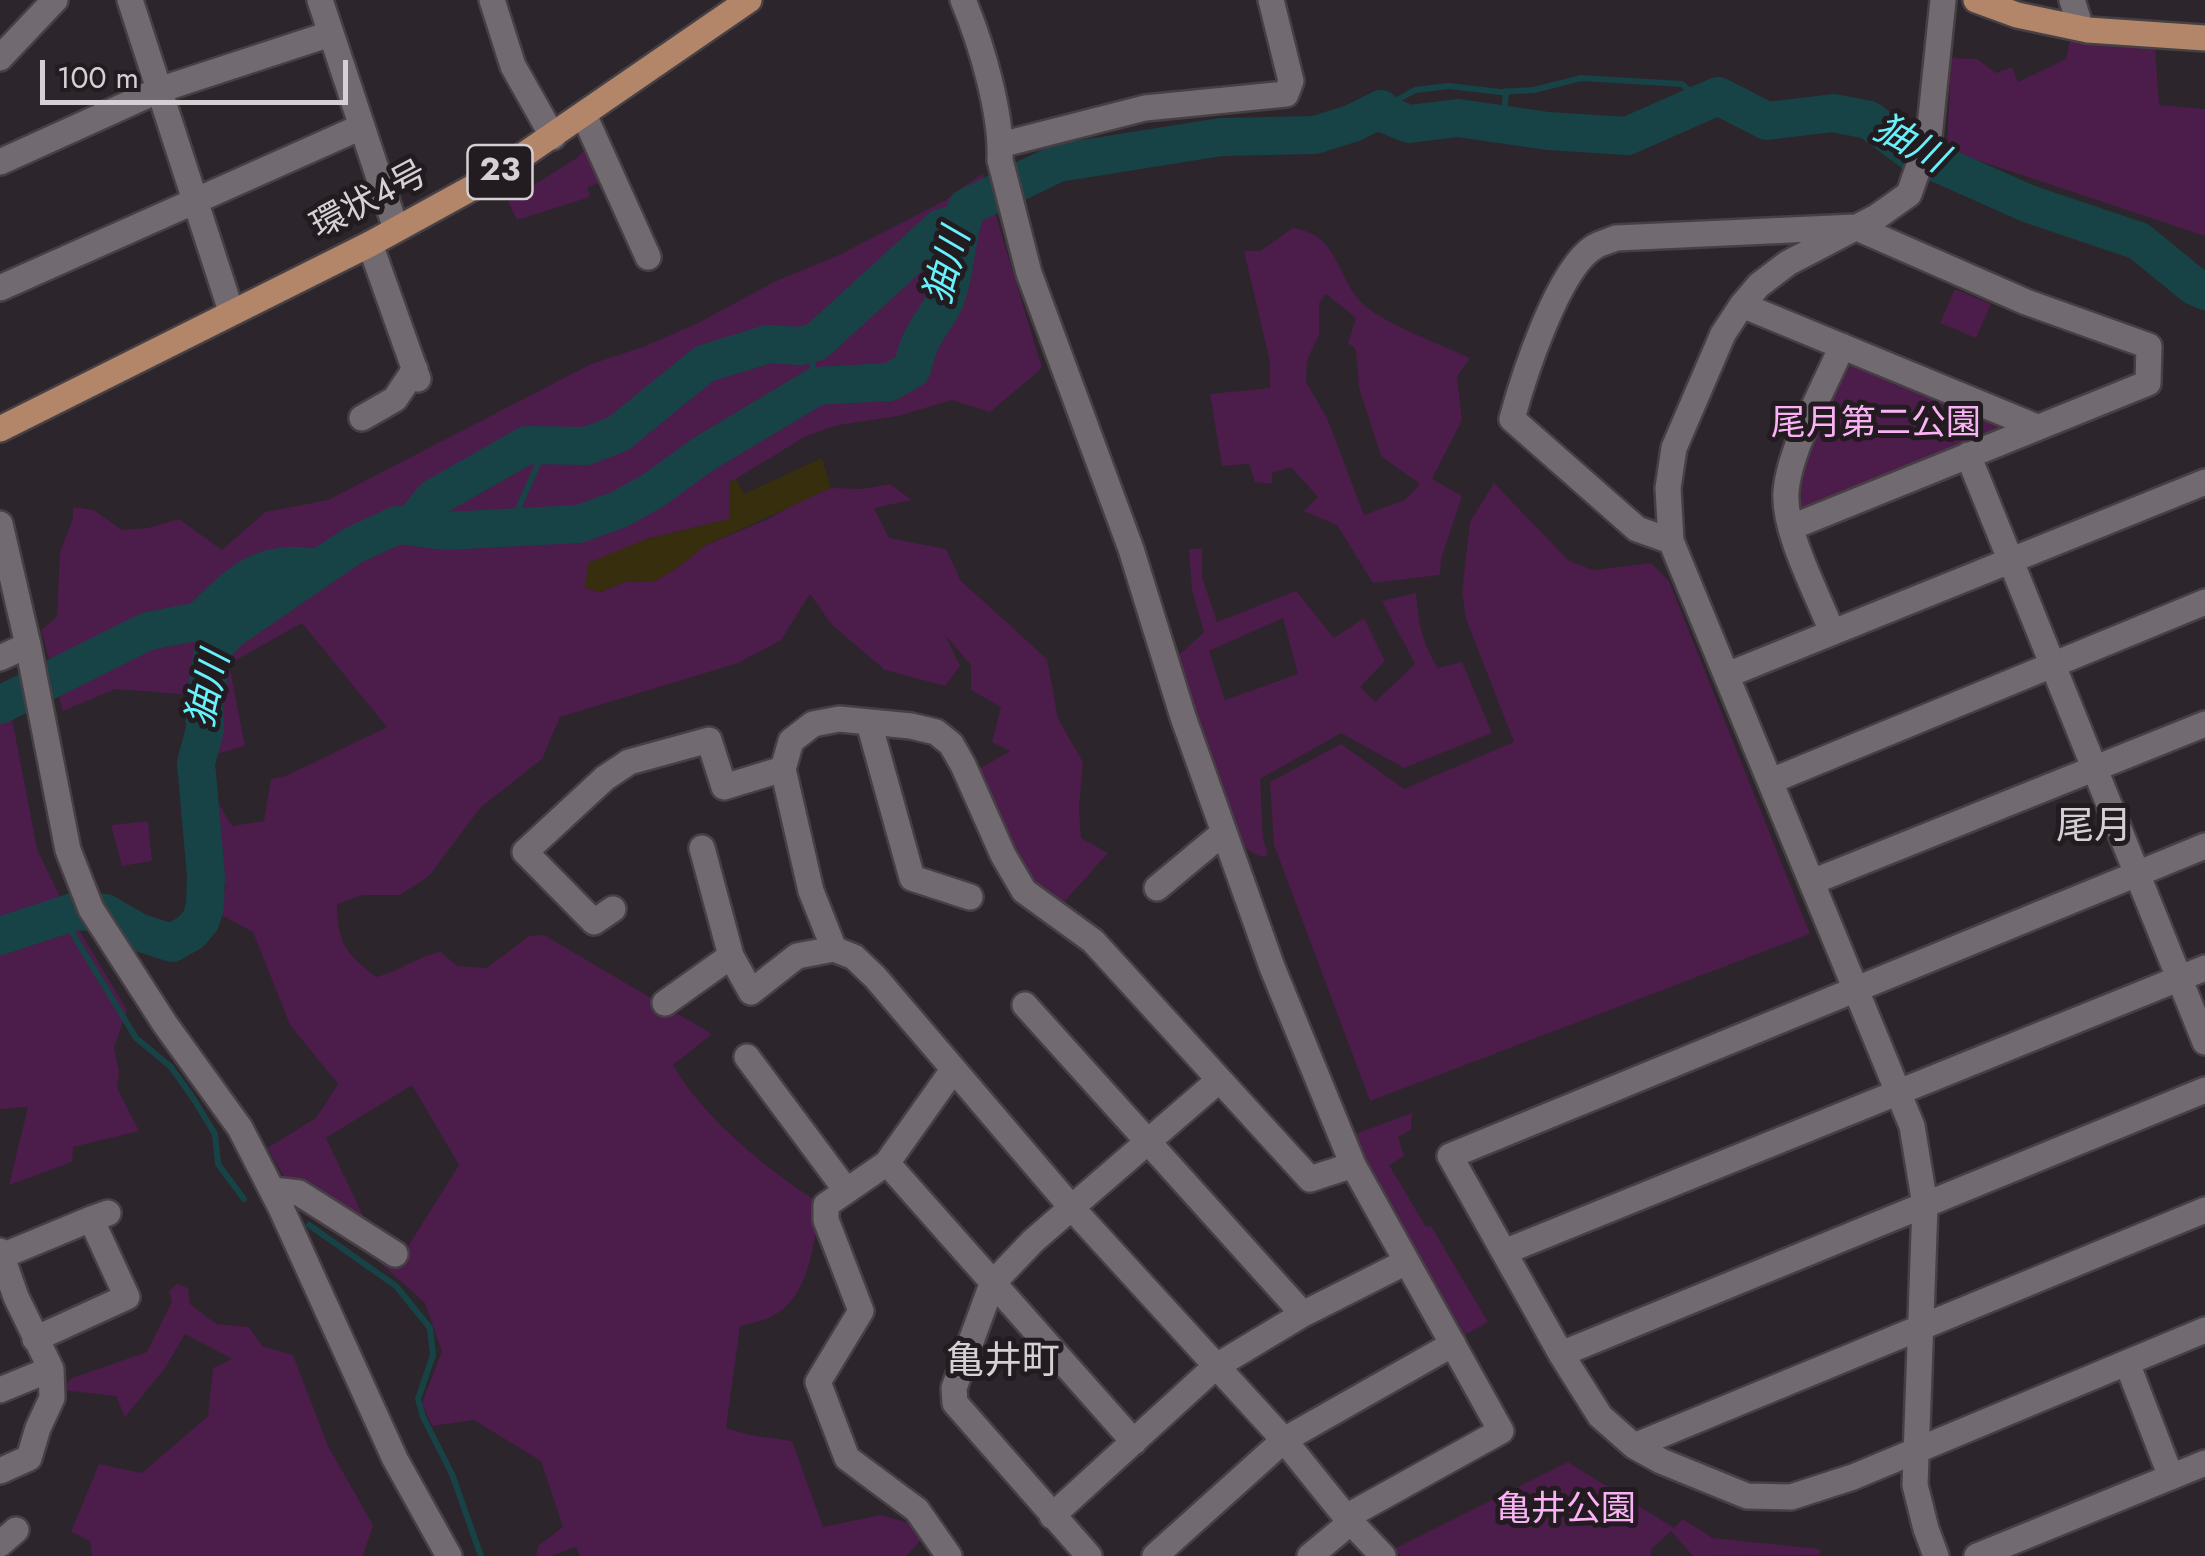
<!DOCTYPE html>
<html>
<head>
<meta charset="utf-8">
<style>
  body { margin:0 }
  #map { position:relative; width:2205px; height:1556px; overflow:hidden; background:#2c252b; font-family:Jost,sans-serif }
  canvas { display:block }
  .scale { position:absolute; left:40px; top:60px; width:308px; height:45px; box-sizing:border-box; border:5px solid #d4d0d4; border-top:0; padding-left:12px; font-size:30px; line-height:35px; white-space:nowrap; color:#d4d0d4; -webkit-text-stroke:8px #221c21; paint-order:stroke }
</style>
</head>
<body>
<div id="map">
<canvas width="2205" height="1556"></canvas>
<div class="scale">100 m</div>
</div>
<script>
const c = document.querySelector('canvas').getContext('2d');
c.lineJoin = 'round';
function paint(path, color) {
  c.fillStyle = color;
  c.fill(path, 'evenodd');
}
function stroke(path, color, width, dash) {
  c.strokeStyle = color;
  c.lineWidth = width;
  c.lineCap = dash ? 'butt' : 'round';
  c.setLineDash(dash || []);
  c.stroke(path);
}
function drawText(font, color, halo, rows, align = 'center') {
  c.font = font + ' Jost,"Noto Sans JP",sans-serif';
  c.lineWidth = 10;
  c.setLineDash([]);
  c.textBaseline = 'middle';
  c.strokeStyle = halo;
  c.fillStyle = color;
  for (const [text, x, y, turn = 0] of rows) {
    c.save();
    c.translate(x, y);
    c.rotate((+turn || 0) * Math.PI / 180);
    c.textAlign = isNaN(turn) ? turn : align;
    if (halo) c.strokeText(text, 0, 0);
    c.fillText(text, 0, 0);
    c.restore();
  }
}
const green = new Path2D(`
  M2070 40 2155 47 2159 105 2205 109V236L1947 150 1951 58 1977 59 1996 73 2012 67 2018 82 2066 59Z
  M590 144 605 181 587 187 590 197 517 220 508 201 577 158Z
  M983 173 1042 368 990 412 952 400 898 416 838 425 806 436 729 483 730 519 646 539 600 592 625 582 655 581 680 566 704 546 766 520 813 494 831 488 862 489 890 484 912 500 874 508 889 538 946 549 961 581 1047 659 1058 719 1083 762 1079 808 1081 838 1108 853 1063 903 1017 865 974 772 1010 751 992 742 1001 707 971 690V665L945 635 960 666 945 686 885 670 832 625 810 594 781 640 738 663 560 717 542 759 480 808 429 876 400 895H363L337 904C338 945 346 953 376 977 401 971 417 956 441 952L457 966 487 968 529 936 544 935 712 1034 673 1065C704 1119 767 1169 819 1203 815 1242 810 1297 771 1317 762 1322 750 1323 740 1326L726 1428 750 1435 792 1441 823 1527 881 1515 912 1524 921 1540 906 1556H580L576 1547 551 1556H536L538 1546 563 1527 541 1461 474 1420 432 1426 422 1403 442 1351 425 1303 367 1251 307 1216 267 1148 316 1118 338 1084 290 1025 253 932 225 917 212 915 226 888 217 871 196 807 192 695 115 689 63 711 41 630 57 617 60 552 73 518V507L94 510 122 530 148 528 179 519 222 550 265 512 328 500 591 364 643 347 700 322 774 282 839 255 944 201ZM302 623 387 727 286 776 271 779 264 821 232 826 215 797 209 756 245 746 229 664ZM412 1085 459 1165 407 1248 367 1224 326 1138Z
  M1293 228C1340 235 1335 277 1364 305 1380 321 1446 347 1470 358L1457 376 1462 420 1432 479 1462 496 1441 559 1440 575 1373 583 1337 525 1304 511 1318 497 1291 467 1272 473V484L1255 482 1249 464 1222 466 1210 394 1270 388V362L1244 251H1260ZM1326 294 1356 318 1348 343 1356 349 1359 388 1381 456 1420 484 1405 500 1364 515 1327 418 1306 382 1307 360 1319 335V303Z
  M1955 289 1991 304 1976 338 1940 323Z
  M1859 364 2006 427 1811 510 1800 506C1802 455 1827 412 1847 366Z
  M1494 483 1569 561 1593 570 1651 563 1669 581 1810 934 1370 1101 1274 845 1270 782 1341 744 1404 789 1514 742 1466 619 1462 592 1470 522Z
  M1202 548V577L1217 622 1296 591 1334 638 1364 618 1385 661 1360 687 1375 702 1415 664 1382 601 1416 593C1418 622 1422 643 1438 668L1462 662 1492 733 1404 768 1341 733 1260 779 1263 839 1268 855 1261 857 1240 845 1178 656 1204 632 1192 590 1189 549ZM1283 618 1298 674 1225 700 1209 651Z
  M11 713 37 849 63 903 127 1010 114 1048 119 1072 117 1088 139 1131 73 1147 72 1162 9 1185 28 1107 0 1109V718Z
  M148 821 152 861 122 866 111 825Z
  M1412 1113 1411 1130 1398 1137 1404 1156 1389 1165 1426 1227 1431 1226 1488 1322 1465 1335 1372 1174 1355 1134Z
  M177 1284 188 1288 190 1304 216 1324 249 1327 262 1346 293 1355 328 1446 373 1525 363 1556H92L90 1541 71 1532 99 1464 142 1473 208 1416 213 1368 232 1359 185 1334 165 1368 125 1417 116 1396 61 1390 72 1378 147 1352 172 1302 169 1291Z
  M1568 1462 1674 1528 1683 1519 1712 1538 1820 1549V1555L1693 1556 1671 1531 1651 1549V1556H1401L1394 1549Z`);
const sand = new Path2D(`
  M822 458 831 488 704 546 680 566 655 581 625 582 600 592 585 588 588 563 646 539 729 519V483L736 479 744 494Z`);
const stream = new Path2D(`
  M1381 109 1415 90 1449 86 1500 92 1534 90 1581 78 1682 84 1703 103
  M1503 125 1506 91
  M800 346 812 361 817 386
  M515 528 514 518 546 446
  M62 916 136 1038 171 1067 193 1098 215 1134 218 1164 244 1199
  M309 1225 396 1286 430 1328 433 1355 418 1399 423 1417 452 1474 481 1556`);
const river = new Path2D(`
  M411 526 434 498 527 445 586 446 618 434 704 364 768 344 800 346 816 342 941 228 961 222
  M200 621C238 584 261 557 318 568
  M0 705 148 631 200 621 231 629
  M0 936 76 911 105 913 138 932 172 943 191 932 201 920 205 906 206 876 196 763 205 729 204 703 214 646 231 629 352 546 397 525 445 531 579 524 620 509 654 490 702 455 817 386 890 382 912 369C915 359 917 348 922 339 929 325 940 313 946 298 957 268 955 237 967 207L1058 163 1221 137 1315 135 1353 123 1381 109 1382 113 1409 124 1458 118 1548 131 1627 136 1718 96 1767 121 1833 113 1869 120 1912 152 2029 204 2139 241 2194 286 2205 291`);
const minor = new Path2D(`
  M130 0 231 311
  M320 0 396 229
  M492 0 513 66 553 137
  M963 0C981 43 1002 113 1000 160L1029 273 1131 549 1183 717 1272 967 1353 1165 1501 1431 1346 1517
  M2072 0 2081 28
  M0 58 55 0
  M584 115 648 257
  M1000 145 1145 108 1286 94 1291 81 1271 0
  M0 162 159 90 330 34
  M370 244 418 379
  M0 288 361 127
  M1742 305 2037 427
  M362 418 395 399 415 369
  M1968 455 2205 1042
  M0 524 28 645 68 850 91 909 165 1024 240 1128 281 1208 395 1459 449 1556
  M1671 541 1637 529 1512 419C1523 378 1558 269 1594 247 1600 243 1609 241 1616 238L1855 227 2026 302 2149 346 2148 383 1792 527
  M1832 632C1818 595 1783 531 1786 492 1789 450 1825 386 1842 346
  M0 658 28 645
  M1727 675 2205 482
  M869 723 912 878 970 897
  M1771 781 2205 602
  M2205 846 1450 1156 1561 1354 1600 1416 1634 1446 1661 1461 1747 1496 1791 1497 1853 1477 2205 1330
  M702 848 731 956 751 992 797 956 834 949
  M1812 882 2205 724
  M1157 888 1223 833
  M613 909 594 922 525 852 605 778 629 762 709 740 724 787 783 769
  M665 1003 731 956
  M1025 1005 1303 1314
  M747 1057 846 1190
  M887 1163 1134 1442
  M1353 1165 1310 1179 1093 941 1024 891 1003 855 963 765 951 744 936 732 911 726 839 719 813 724 791 741 783 769 811 891 834 949 854 957 875 977 1071 1207 1284 1440 1346 1517 1383 1556
  M273 1190 299 1193 395 1254
  M0 1251 16 1297 51 1369 52 1398 38 1428 29 1458 0 1471
  M1504 1252 2205 968
  M2 1256 91 1219
  M35 1339 127 1297 91 1219 108 1213
  M1561 1354 2205 1090
  M2127 1363 2171 1477
  M0 1390 51 1369
  M1634 1446 2205 1210
  M1052 1516 1215 1367 1303 1314 1406 1262
  M0 1544 16 1530
  M949 1556 917 1510 847 1458 818 1382 861 1311 826 1220V1205L887 1163 953 1070
  M1089 1556 955 1403 954 1388 992 1284 1033 1241 1218 1081
  M1155 1556 1284 1440 1453 1344
  M1310 1556 1351 1522
  M1936 1556 1926 1529 1915 1485 1925 1205 1912 1126 1671 541 1668 488 1674 448 1723 334 1742 305 1759 285 1788 263 1878 216 1909 194 1929 137 1943 0
  M1977 1556 2205 1463`);
const major = new Path2D(`
  M1976 0 2017 15 2088 30 2205 38
  M0 429 370 244 490 178 749 0`);
const shields = [
  [500,172,65]
];
const shieldNames = [
  ["23",500,172]
];
const streetNames = [
  ["環状4号",370,202,-28]
];
const parkNames = [
  ["尾月第二公園",1876,426],
  ["亀井公園",1566,1512]
];
const waterNames = [
  ["㹨川",1909,146,29],
  ["㹨川",950,267,-74],
  ["㹨川",211,690,-77]
];
const neighbourhoodNames = [
  ["尾月",2094,829],
  ["亀井町",1003,1364]
];
paint(green, '#4c1c4b');
paint(sand, '#372e0e');
stroke(stream, '#174346', 6);
stroke(river, '#174346', 38);
stroke(minor, '#464045', 30);
stroke(major, '#464045', 30);
stroke(minor, '#726a71', 25);
stroke(major, '#b3866a', 25);
for (const [x, y, w] of shields) {
  const box = new Path2D();
  box.roundRect(x - w / 2, y - 27, w, 54, 8);
  c.fillStyle = '#221c21';
  c.fill(box);
  stroke(box, '#d4d0d4', 2.5);
}
drawText('bold 32px', '#d4d0d4', null, shieldNames);
drawText('35px', '#d4d0d4', '#221c21', streetNames);
drawText('35px', '#fab2f5', '#221c21', parkNames);
drawText('italic 38px', '#67f1fb', '#221c21', waterNames);
drawText('38px', '#d4d0d4', '#221c21', neighbourhoodNames);
</script>
</body>
</html>
